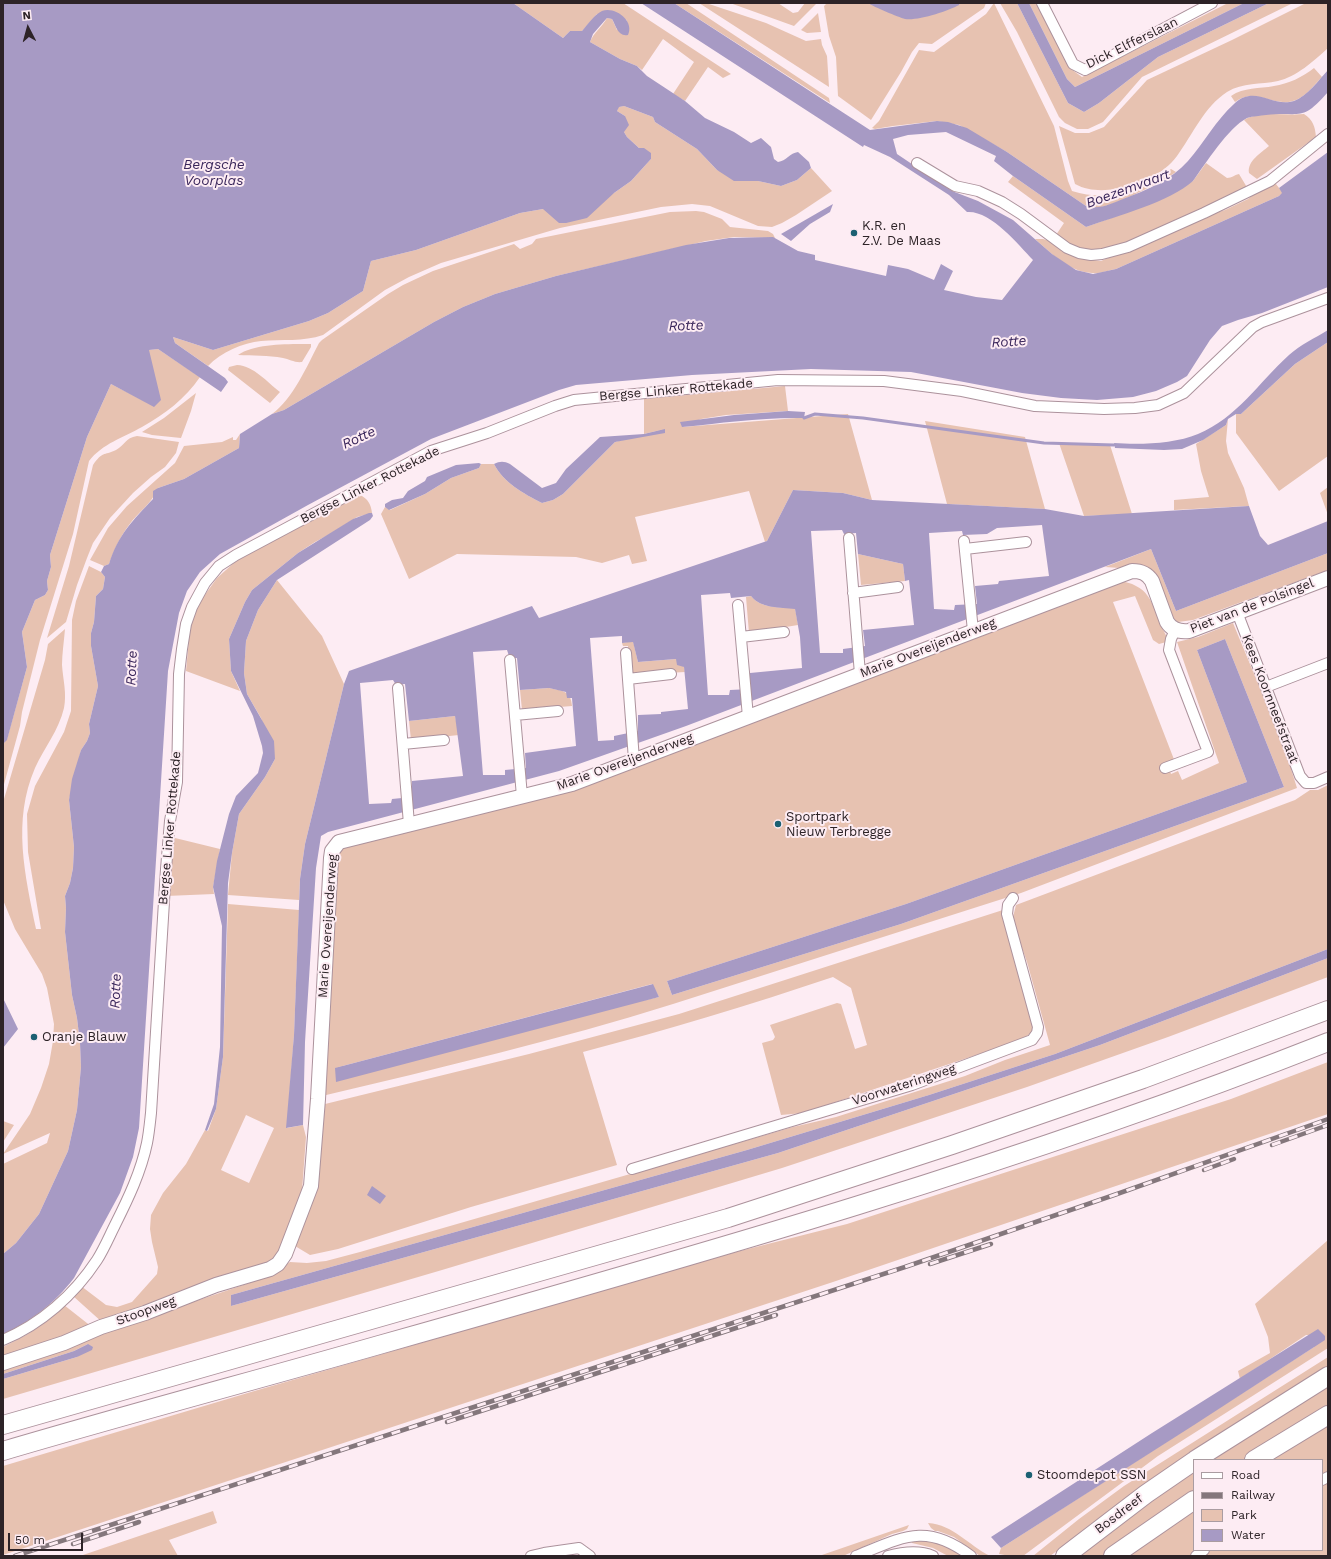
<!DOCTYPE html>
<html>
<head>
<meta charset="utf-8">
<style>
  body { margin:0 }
  #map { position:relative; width:1331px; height:1559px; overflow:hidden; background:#fdecf3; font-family:"Work Sans",sans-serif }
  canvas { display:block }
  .frame { position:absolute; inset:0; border:4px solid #2d2327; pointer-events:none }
  .legend { position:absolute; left:1193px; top:1459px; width:130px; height:92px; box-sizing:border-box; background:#fdecf3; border:1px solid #aa9ca1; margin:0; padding:5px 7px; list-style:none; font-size:12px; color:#2d2327 }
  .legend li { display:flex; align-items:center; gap:8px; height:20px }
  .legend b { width:20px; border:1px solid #aa9ca1 }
  .north { position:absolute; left:8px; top:8px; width:40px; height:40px; -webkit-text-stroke:3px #fdecf3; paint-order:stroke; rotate:354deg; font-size:11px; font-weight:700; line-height:16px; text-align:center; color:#2d2327 }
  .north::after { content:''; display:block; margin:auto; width:14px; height:18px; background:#2d2327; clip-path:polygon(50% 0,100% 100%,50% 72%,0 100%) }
  .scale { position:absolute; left:8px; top:1533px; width:75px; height:18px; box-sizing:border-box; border:2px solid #2d2327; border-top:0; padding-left:5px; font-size:12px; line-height:14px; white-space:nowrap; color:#2d2327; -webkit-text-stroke:3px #fdecf3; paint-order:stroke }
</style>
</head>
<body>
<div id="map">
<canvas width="1331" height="1559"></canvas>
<div class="frame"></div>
<ul class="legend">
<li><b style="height:5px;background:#fff"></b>Road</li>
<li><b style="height:5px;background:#84777c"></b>Railway</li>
<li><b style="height:11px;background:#e7c2b1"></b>Park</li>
<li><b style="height:11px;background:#a79ac4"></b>Water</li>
</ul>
<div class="north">N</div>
<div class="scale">50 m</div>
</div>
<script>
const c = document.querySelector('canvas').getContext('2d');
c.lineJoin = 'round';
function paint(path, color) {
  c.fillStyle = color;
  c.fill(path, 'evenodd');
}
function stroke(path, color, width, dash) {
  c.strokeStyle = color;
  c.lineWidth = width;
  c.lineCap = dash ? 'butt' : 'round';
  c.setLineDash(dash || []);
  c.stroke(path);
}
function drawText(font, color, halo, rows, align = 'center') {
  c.font = font + ' "Work Sans",sans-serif';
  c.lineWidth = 4;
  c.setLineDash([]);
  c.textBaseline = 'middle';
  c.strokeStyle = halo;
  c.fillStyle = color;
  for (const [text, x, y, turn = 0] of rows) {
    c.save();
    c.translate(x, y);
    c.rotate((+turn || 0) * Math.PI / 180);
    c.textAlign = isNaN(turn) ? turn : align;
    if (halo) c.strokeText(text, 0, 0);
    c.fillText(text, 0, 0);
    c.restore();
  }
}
const green = new Path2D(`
  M513 3H623L731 74 723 78 708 67 685 101 673 94 694 62 663 39 642 70 637 66 620 59 590 42C594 32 602 27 607 18L612 19 617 30 627 20 597 14 582 31H570L563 38Z
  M674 3H686L829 98 830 103Z
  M699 3H706L766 23 806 41 821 39 822 45 827 56 829 87Z
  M730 3H778L793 13 798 12 805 3 816 4 794 26Z
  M827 3 959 5 960 3H986L984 8 932 44 919 43 912 52 901 72 871 120 838 96 836 57 829 36 824 6Z
  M994 3 1054 126 1068 181 1072 191C1107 202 1143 192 1171 169L1176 172C1165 181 1108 209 1095 208 1092 208 1088 206 1086 206L1007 152 959 125 937 121 893 126 875 129 872 128 879 121 919 50 934 52 986 14Z
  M1000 3H1017L1068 103 1084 112 1099 103 1158 57 1269 3H1293L1142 77 1103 122 1088 129H1077L1065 123 1059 117 1017 32Z
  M1029 3H1037L1071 69 1082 77 1228 3H1244L1075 87 1067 79Z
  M1306 3H1328V48C1314 61 1296 77 1278 81 1260 85 1243 82 1227 92 1204 107 1193 134 1177 156 1164 174 1138 186 1116 189 1102 191 1088 191 1075 184L1059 126 1075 133H1089L1104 127 1147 80 1232 40Z
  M818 13 821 32 807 33 801 30Z
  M1314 68 1322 77C1314 85 1305 98 1293 101 1273 107 1255 87 1235 102L1231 96C1244 87 1259 89 1274 86 1288 84 1303 77 1314 68Z
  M624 106 653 117 655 122 697 149 717 170 748 181H758L781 186 797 180 811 168 832 191 796 215 782 223 772 227 758 226 710 206 692 204 661 207 560 228 441 263 409 277 385 290 323 335C303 342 282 339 261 341 243 343 221 352 208 366L175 343 173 337 213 350 309 321 328 313 363 291 371 261 416 250 520 213 543 209 614 193 631 181 651 159 627 137 624 132 625 116 617 111 618 107Z
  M1304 114C1313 120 1315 126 1316 137L1257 179 1249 173C1247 161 1261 153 1269 146L1244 120C1260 110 1285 116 1304 114Z
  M1206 163 1227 178C1232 178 1234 175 1239 174L1248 189 1141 239 1101 251 1078 249 1056 235 1064 223 1008 182 1013 176 1086 227 1147 205 1193 181Z
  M1272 179 1283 193 1279 196 1116 269C1109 270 1100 274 1092 273 1069 272 1051 253 1035 239H1043L1050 241 1078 258 1101 261 1198 219 1225 210 1248 199Z
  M696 211 704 212 722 219 730 227 768 231 773 234 775 238 734 237 706 241 556 276 495 294 463 307 434 322 284 410 272 414C293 399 307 366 319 343L322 340 388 294 403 285 433 271 514 244 520 249 532 244 536 239 670 212Z
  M1328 342V456L1279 491 1236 433V414H1241L1295 364Z
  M311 344V347L302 362C295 363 289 359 283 358 268 355 253 356 238 355 255 343 290 344 311 344Z
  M158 349 200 377C185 399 165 414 142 427 124 437 102 444 89 461L73 534 40 640 22 712 20 726 3 788V744L7 739 27 667 22 632 35 600 45 595 48 590 47 581 51 567 50 555 87 437 111 384 154 406 148 350Z
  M237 365C254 366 267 382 280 392L270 403 228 370 229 367Z
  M785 386 788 411 726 415 701 419 682 427 848 414 872 500 843 493 793 490 767 541 765 542 749 491 635 517 647 561 632 564 629 555 602 563 576 557 457 554 409 579 381 514 385 507 390 510 425 494 451 478 479 468 481 464H494C503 482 524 494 542 503L553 500 563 494 615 442 665 429 644 434V399Z
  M196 393 191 411 181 438 152 435 142 432 164 418Z
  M1228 419 1226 441 1228 453 1244 488 1249 506 1174 510V500L1209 497 1201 471 1196 444 1226 425Z
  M925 421 1025 437 1045 509 947 504Z
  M240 434 239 448 184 479 158 488C151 505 139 511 129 525 120 537 114 550 109 564L104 566 90 560 108 528 127 506 175 463 184 446 222 442 233 437V440H236Z
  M137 436 179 442 176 453 165 467 151 477 133 493 110 518 93 543 87 558 77 585 66 622 47 638 69 566 93 465C103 451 103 456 116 450 125 445 125 438 137 436Z
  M1059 443 1110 445 1132 514 1084 516Z
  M1328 487V515L1320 493Z
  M360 495C368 499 371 504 372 513L357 517 330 534 315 542 298 553 252 590 245 602 229 639 231 671 240 691 186 671 190 628 199 603 217 578 236 561Z
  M1151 549 1176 611 1328 553V570L1193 620 1178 622 1173 619 1134 569 1105 567Z
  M858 554 903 564 905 581 861 585Z
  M89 566 101 572 105 577 103 589 96 596 94 622 91 633V646L98 686 89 724 90 733 87 741 81 750 69 800 74 847 73 868 70 883 65 896 66 908 65 932 72 995 77 1018 80 1043 81 1067 77 1110 68 1151 39 1214 16 1243 3 1254V1164L47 1143 50 1133 3 1154 30 1114 41 1088 49 1064 53 1041 54 1024 47 988 42 974 15 929 3 900V808L4 799 45 660 48 644 65 629C64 641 62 654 62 665 63 680 67 693 64 708 59 730 44 748 35 768 12 821 25 875 36 929H41L28 852 27 814 35 786 64 732 71 711 72 620 76 601Z
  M277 580 322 636 344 684 305 844 300 879 299 900 228 895 232 853 239 814 265 777 275 759 261 718 247 694 244 673 246 641 258 610Z
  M1120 581C1125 582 1131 583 1136 586 1156 595 1157 625 1170 641L1159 644 1153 640 1135 596 1113 602 1175 762 1168 765 1171 774 1178 771 1182 780 1219 763 1177 642 1198 637 1233 623 1293 768 1291 769 1297 788 1021 893 673 1004C558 1040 440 1068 322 1096L338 849 579 783ZM1225 639 1284 787 901 924 672 995 667 981 906 904 1247 782 1197 650ZM652 984 659 997 335 1068Z
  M751 596C761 609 780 607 795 608L798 625 749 633 746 597Z
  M633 641 638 662 676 659 684 667 685 672 630 675 628 646H623L622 643Z
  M549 688C562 691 571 690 572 706L522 710 520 690Z
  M455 716 459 735 411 740 409 721Z
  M1328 785V949L1055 1054 929 1095 747 1150 231 1295V1306L778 1153 1100 1045 1328 958V977L1168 1037 1027 1087 782 1168 442 1270 3 1399V1379L77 1357 88 1344 74 1351 3 1374V1366L270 1276 290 1262 307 1263 326 1261 360 1252 793 1127 836 1117 965 1076 1005 1060 1050 1045 1027 962 1014 925 1013 917 1016 905 1295 800 1310 790H1318Z
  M171 837 220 849 213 887 214 894 166 896Z
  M228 904 299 910 294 1035 287 1128 303 1125 306 1137 302 1191 276 1260 103 1323 73 1296 81 1286 106 1305 117 1307 132 1302 157 1274 158 1267 152 1242 150 1229 151 1215 163 1193 186 1164 205 1130 208 1131 216 1109 223 1057ZM246 1115 274 1128 249 1183 221 1170Z
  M1006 909 1003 919 1035 1021V1029L1027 1036 1015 1042 803 1113 781 1115 762 1043 773 1040 775 1037 770 1025 837 1003 841 1004 855 1049 867 1045 851 988 833 977C750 1005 667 1030 583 1052L617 1165 471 1207 338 1249 310 1255 295 1246 321 1105 529 1054 679 1014Z
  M1328 1062V1114L833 1282 3 1555V1466L251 1392 736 1252 847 1224 1231 1099Z
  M3 1121 14 1125 3 1142Z
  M1328 1240V1348L1158 1456 1023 1556H1010L999 1554 1001 1548 1314 1347 1308 1335H1306L1240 1379 1238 1371 1270 1353 1268 1337 1255 1304Z
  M64 1305 92 1327 3 1361V1347C26 1336 47 1324 64 1305Z
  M1328 1357V1367L1125 1500 1050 1556H1033L1079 1519 1124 1486Z
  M1328 1383V1407L1243 1460H1206Z
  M1328 1422V1556H1126L1194 1508V1550H1322V1460H1266Z
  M1194 1468V1492L1103 1556H1070Z
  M213 1511 217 1523 169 1540 178 1556H80Z
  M928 1523C954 1525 968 1545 990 1556H980L954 1537 938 1531H935L931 1528Z
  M909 1525 907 1529 903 1531 892 1534 843 1556H819Z
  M911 1539 939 1542 965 1556H948L933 1548 912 1543Z`);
const water = new Path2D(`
  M3 3H513L563 38 570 31H582C588 24 594 15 602 11 615 6 635 21 628 35 618 37 616 26 612 19L607 18 593 34 590 42 620 59 637 66 647 76 685 101 705 118 734 132 751 143 761 138 771 147 774 159 778 162C786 161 790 153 798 152L809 162 811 168 797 180 781 186 758 181H734L717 170 697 149 655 122 653 117 624 106 619 107 617 111 625 116 629 125 624 132 627 137 639 148H644L651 153V159L631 181 614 193 587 218 566 223H559L543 209 520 213 416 250 371 261 363 291 328 313 309 321 213 350 173 337 175 343 225 378 228 382 221 392 158 349 149 350 161 400 154 407 111 384 87 437 50 555 51 567 47 581 48 590 45 595 35 600 22 632 27 667 7 740 3 744Z
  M641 3H674L870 130 937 121 948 122 967 128 1007 152 1086 206C1100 210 1110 204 1123 199 1147 190 1171 180 1188 161 1204 143 1216 120 1234 104 1255 84 1272 108 1294 101 1307 96 1319 80 1328 70V92C1301 123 1301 111 1266 115 1260 116 1253 116 1247 118 1228 128 1206 163 1193 181 1170 202 1116 216 1086 227L1013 176 994 161 996 156 946 132 908 135 893 139 897 154 952 191 978 201 1013 220 1052 254 1076 270 1093 274 1116 269 1279 196 1282 193 1279 188 1328 152V287L1262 313 1238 320 1222 326 1210 340 1187 376 1177 382 1156 391 1133 397 1097 400 1061 398 1022 393 911 372 811 369 692 375 576 385 559 390 431 439 308 505 220 554 200 572 187 591 179 613 168 671 139 1128 133 1157 120 1193 74 1278C53 1305 33 1319 3 1335V1254L16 1243 39 1214 68 1151 77 1110 81 1067 80 1043 77 1018 72 995 65 932 66 908 65 896 70 883 73 868 74 847 69 800 72 779 81 750 87 741 90 733 89 724 98 686 91 646V633L94 622 96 596 103 589 105 577 101 572 104 566 109 564C118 535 133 520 153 499V491L158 488 184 479 239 448 240 434 272 414 284 410 434 322 463 307 495 294 556 276 686 245 729 238 773 237 798 251 815 255V260L886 276 888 265 908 269 934 280 941 264 953 271 944 290 976 297 1002 300 1033 260C1018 244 990 210 967 212L949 195 890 157 864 145 863 147Z
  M868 3H960L959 5C948 11 918 21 905 19 898 17 874 7 868 3Z
  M1017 3H1029L1067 79 1075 87 1244 3H1269L1158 57 1099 103 1084 112 1068 103Z
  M833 204 830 212 810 224 791 241 781 234Z
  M1328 330V342L1295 364 1241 414H1236L1228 419 1226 425 1203 440 1182 449 1164 450 1115 448 1114 443C1139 445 1174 444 1198 434 1237 418 1259 382 1289 355 1300 345 1315 338 1328 330Z
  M788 411 805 412 804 418C763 417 722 423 682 427L680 422 734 415Z
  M665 429V433L615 442 563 494 553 500 542 503C524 494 503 482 494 464 500 461 504 461 510 464L542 488 556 483 566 469 600 437 644 434Z
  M479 463 481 464 479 468 451 478 425 494 389 510 385 507V504L392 500 403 498 408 491 425 481 427 477 456 465Z
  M793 490 843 493 872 500 1045 509 1084 516 1249 506 1260 536 1268 545 1328 521V553L1176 611 1151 549 686 726 559 771 328 832 321 836 316 868 305 1042 303 1125 286 1128 294 1035 300 879 305 844 344 684 349 671 532 606 539 618 767 541ZM1042 525 1049 576 999 581 998 584 975 586 977 604 955 605 954 610 934 609 929 533 962 531 963 535 987 534 997 528ZM842 530 844 534 856 533 858 554 903 564 905 581 909 580 914 625 863 630 865 646 843 649V653H820L811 531ZM730 593 731 598 751 596C761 609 780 607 795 609L800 637 802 668 750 673V689L730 690 729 695H708L701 595ZM622 636V643L633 642 638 662 676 659 677 665 684 667 688 709 661 712V714L638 715V731L614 736V740L598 741 590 638ZM507 650 510 659 517 658 520 690 549 688 566 692 567 698H572L576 746 525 753 526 768 505 770V775H483L473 652ZM393 680 396 685 405 684 409 721 455 716 463 776 412 781V797L392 799 391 803 369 804 360 683Z
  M369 513H372L373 516 370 520 277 580 258 610 246 641 244 673 247 694 274 741 275 759 265 777 239 814 232 853 228 883 223 1057 216 1109 207 1131 205 1130 214 1104 220 1047 222 926 213 887 217 861 229 814 236 796 258 773 263 753 262 746 253 716 231 671 229 639 245 602 252 590 298 553 353 519Z
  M1225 639 1284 787 901 924 672 995 667 981 906 904 1247 782 1197 650Z
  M1328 949V958L1100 1045 778 1153 231 1306V1295L747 1150 929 1095 1055 1054Z
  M653 984 659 997 336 1082 335 1068Z
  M3 998 18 1029 3 1048Z
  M372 1186 386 1196 380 1204 367 1195Z
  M1318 1329 1325 1336V1340L1194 1425 1001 1548 991 1537 1152 1433Z
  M88 1344 93 1347 92 1350 77 1357 3 1379V1374L74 1351Z`);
const stream = new Path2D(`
  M804 418 815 414 863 418 1044 443 1114 445`);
const street = new Path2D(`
  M1042 3 1073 64 1085 70 1212 3
  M917 163 955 186 978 191 1002 202 1021 214 1067 248 1079 253 1091 255 1102 254 1128 247 1204 213 1270 181 1328 134
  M849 538 860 674
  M964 541 973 631
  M965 549 1026 542
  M853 593 898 587
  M738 605 748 717
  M1237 612 1300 776 1306 783H1314L1328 777
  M741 637 784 632
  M626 653 634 760
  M510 660 522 796
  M628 679 671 674
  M1266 687 1328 663
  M398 688 409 824
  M515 715 558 711
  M403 744 444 740
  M1165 768 1208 752 1169 650 1171 639 1175 630
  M632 1169 912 1085 1032 1040 1037 1033 1038 1027 1007 914 1008 905 1013 898
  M3 1340C41 1324 74 1295 97 1260 104 1249 109 1237 115 1225 128 1199 141 1172 147 1143 149 1133 150 1122 151 1113L166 869 170 821 177 782 179 674 182 649 186 624 192 607 205 583 219 566 236 555 431 451 487 433 555 406 574 400 778 380 884 381 962 391 1035 406 1104 409 1135 408 1158 405 1184 393 1253 327 1262 322 1328 298
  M1322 1480 1328 1477
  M531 1556 544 1553 579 1548 590 1556
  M856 1556C903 1537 926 1522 971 1556
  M888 1556C903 1552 919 1550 933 1556
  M1196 1556 1204 1550`);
const secondary = new Path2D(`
  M3 1363 64 1343 101 1327 145 1313 216 1285 270 1269 278 1264 285 1254 311 1186 318 1099 331 858 332 851 339 842 572 784 1132 571C1141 571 1147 573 1152 581L1167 622C1172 630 1180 632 1189 631L1328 578`);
const highway = new Path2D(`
  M3 1425 728 1218 952 1145 1143 1079 1328 1010
  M3 1451C128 1414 253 1381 379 1345 698 1255 1019 1164 1328 1042
  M1195 1460 1328 1376
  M1254 1460 1328 1415
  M1065 1556 1146 1494 1194 1461
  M1113 1556 1194 1500`);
const rail = new Path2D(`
  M1272 1145 1328 1125
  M1204 1170 1234 1159
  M930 1264 991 1244
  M447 1422 776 1315
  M73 1544 139 1522
  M15 1556 905 1267 1117 1194 1328 1119`);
const markers = [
  [854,233,4,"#1b6072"],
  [778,824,4,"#1b6072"],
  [34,1037,4,"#1b6072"],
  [1029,1475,4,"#1b6072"]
];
const streetNames = [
  ["Dick Elfferslaan",1132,43,-26],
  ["Bergse Linker Rottekade",676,390,-5],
  ["Bergse Linker Rottekade",370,485,-27],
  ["Piet van de Polsingel",1252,606,-21],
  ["Marie Overeijenderweg",928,648,-21],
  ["Kees Koornneefstraat",1270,699,69],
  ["Marie Overeijenderweg",625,762,-20],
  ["Bergse Linker Rottekade",170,828,-85],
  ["Marie Overeijenderweg",328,926,-86],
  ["Voorwateringweg",904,1085,-18],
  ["Stoopweg",146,1311,-20],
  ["Bosdreef",1119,1514,-37]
];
const poiNames = [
  ["K.R. en",862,226],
  ["Z.V. De Maas",862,241],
  ["Sportpark",786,817],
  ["Nieuw Terbregge",786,832],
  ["Oranje Blauw",42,1037],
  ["Stoomdepot SSN",1037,1475]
];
const waterNames = [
  ["Bergsche",214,165],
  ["Voorplas",214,181],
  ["Boezemvaart",1128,189,-20],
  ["Rotte",686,326,-2],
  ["Rotte",1009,342,-4],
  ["Rotte",359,438,-25],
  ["Rotte",132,668,-87],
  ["Rotte",116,991,-87]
];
paint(green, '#e7c2b1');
paint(water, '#a79ac4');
stroke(stream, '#a79ac4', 3);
stroke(street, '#ac929c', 12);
stroke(secondary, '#ac929c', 16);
stroke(highway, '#ac929c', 20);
stroke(street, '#fff', 10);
stroke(secondary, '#fff', 14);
stroke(highway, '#fff', 18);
stroke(rail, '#84777c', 4.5);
stroke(rail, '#fdecf3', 3, [9]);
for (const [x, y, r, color] of markers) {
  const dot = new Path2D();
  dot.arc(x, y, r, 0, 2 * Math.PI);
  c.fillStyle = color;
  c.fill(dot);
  stroke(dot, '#fdecf3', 1.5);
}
drawText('13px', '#2d2327', '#fdecf3', streetNames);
drawText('13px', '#2d2327', '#fdecf3', poiNames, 'left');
drawText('italic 14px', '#3a265b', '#fdecf3', waterNames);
</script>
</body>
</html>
